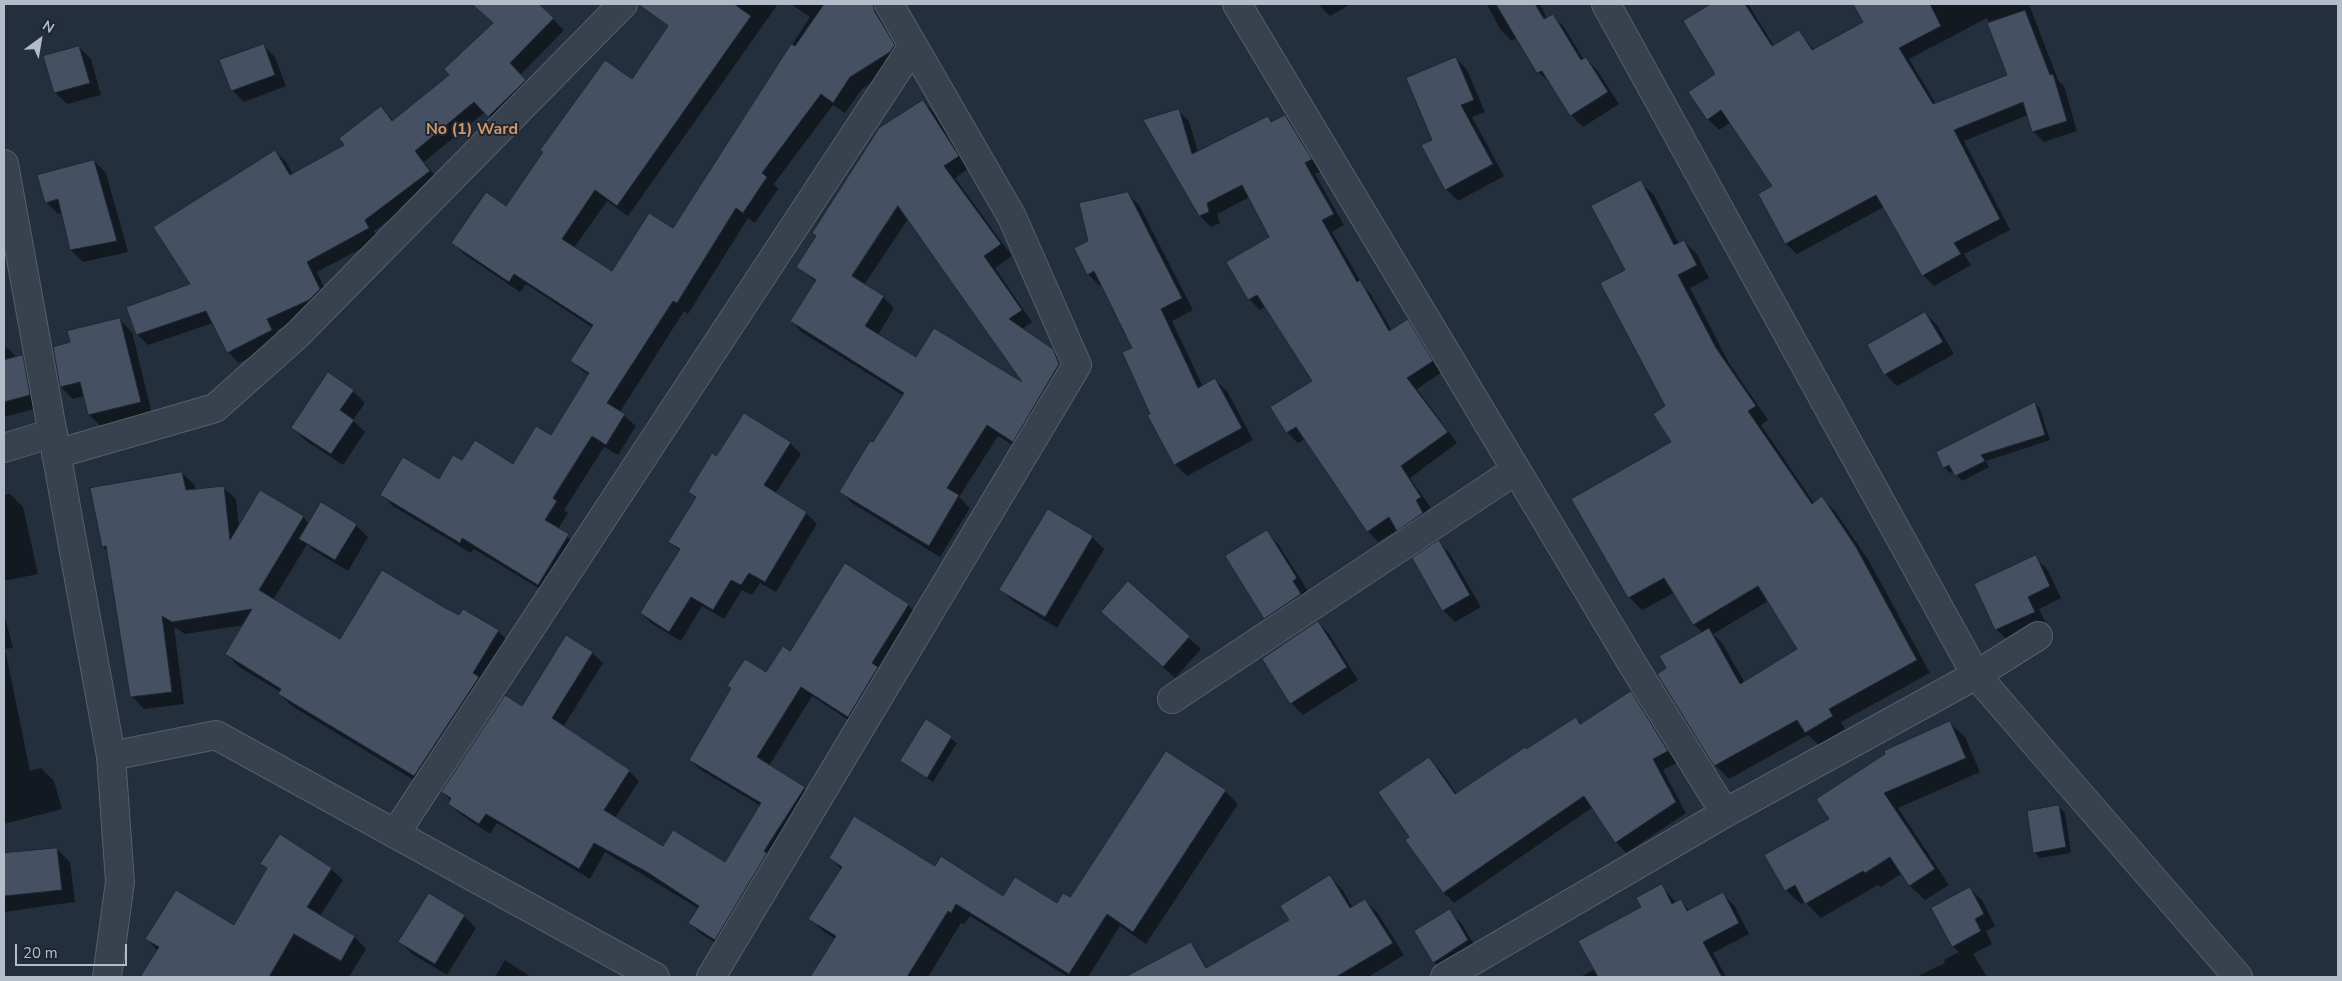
<!DOCTYPE html>
<html>
<head>
<meta charset="utf-8">
<style>
  body { margin:0 }
  #map { position:relative; width:2342px; height:981px; overflow:hidden; background:#242f3e; font-family:"Nunito Sans",sans-serif }
  canvas { display:block }
  .frame { position:absolute; inset:0; border:5px solid #b4bcc9; pointer-events:none }
  .north { position:absolute; left:15px; top:15px; width:50px; height:50px; -webkit-text-stroke:4px #1d2633; paint-order:stroke; rotate:32deg; font-size:14px; font-weight:700; line-height:20px; text-align:center; color:#b4bcc9 }
  .north::after { content:''; display:block; margin:auto; width:18px; height:22px; background:#b4bcc9; clip-path:polygon(50% 0,100% 100%,50% 72%,0 100%) }
  .scale { position:absolute; left:15px; top:944px; width:112px; height:22px; box-sizing:border-box; border:2px solid #b4bcc9; border-top:0; padding-left:6px; font-size:15px; line-height:18px; white-space:nowrap; color:#b4bcc9; -webkit-text-stroke:4px #1d2633; paint-order:stroke }
</style>
</head>
<body>
<div id="map">
<canvas width="2342" height="981"></canvas>
<div class="frame"></div>
<div class="north">N</div>
<div class="scale">20 m</div>
</div>
<script>
const c = document.querySelector('canvas').getContext('2d');
c.lineJoin = 'round';
function paint(path, color) {
  c.fillStyle = color;
  c.fill(path, 'evenodd');
}
function stroke(path, color, width, dash) {
  c.strokeStyle = color;
  c.lineWidth = width;
  c.lineCap = dash ? 'butt' : 'round';
  c.setLineDash(dash || []);
  c.stroke(path);
}
function drawText(font, color, halo, rows, align = 'center') {
  c.font = font + ' "Nunito Sans",sans-serif';
  c.lineWidth = 4;
  c.setLineDash([]);
  c.textBaseline = 'middle';
  c.strokeStyle = halo;
  c.fillStyle = color;
  for (const [text, x, y, turn = 0] of rows) {
    c.save();
    c.translate(x, y);
    c.rotate((+turn || 0) * Math.PI / 180);
    c.textAlign = isNaN(turn) ? turn : align;
    if (halo) c.strokeText(text, 0, 0);
    c.fillText(text, 0, 0);
    c.restore();
  }
}
const shadow = new Path2D(`
  M473 4H537L564 30 520 75 536 92 499 127 485 112 424 162 440 182 374 231 379 239 317 272 330 300 320 311 277 330 282 341 239 363 228 352 213 323 148 345 137 334 192 285 275 151 286 162 293 175 345 145 381 108 394 121 451 75 495 24Z
  M712 4H778L628 216 607 201 574 248 613 273 673 230 810 17 791 4H883L905 57 901 63 862 89 845 113 833 105 774 184 778 189 755 223 748 218 688 314 684 311 620 412 636 426 618 455 604 447 564 510 568 513 558 529 579 547 550 595 474 549 471 553 393 506 382 495 439 480 463 462 514 465 551 436 589 376 571 361 593 328 526 284 520 292 464 254 453 243 506 208 632 81 701 18Z
  M1318 4H1351L1330 16Z
  M1487 4H1540L1547 19 1552 16 1564 27 1584 60 1586 58 1597 70 1619 104 1583 127 1571 115 1551 83 1538 72 1517 38 1512 41 1500 29Z
  M1714 4H1748L1774 46 1799 32 1814 50 1864 23 1855 4H2029L2058 80 2064 86 2077 131 2044 142 2033 131 2028 115 1964 141 2010 230 1964 254 1971 265 1934 286 1923 275 1884 207 1797 254 1786 244 1759 195 1774 187 1731 122 1719 130 1708 119 1690 93 1717 74 1685 22ZM1987 18 2009 76 1936 104 1909 59Z
  M263 45 275 57 286 86 244 102 232 90Z
  M79 47 91 59 101 95 67 104 55 92Z
  M1456 58 1467 70 1485 112 1472 117 1504 176 1458 201 1446 189 1434 140Z
  M923 101 934 113 969 168 955 178 1012 256 995 268 1032 322 1022 329 1052 350 1064 362 1024 452 998 436 959 497 970 508 940 557 852 503 841 492 904 396 803 333 791 321 816 282 798 267ZM908 219 1026 386 916 359 878 335 894 308 883 297 864 285Z
  M1178 110 1189 121 1198 152 1268 117 1273 123 1285 117 1296 128 1322 171 1315 174 1344 225 1332 232 1363 286 1370 293 1392 331 1407 321 1418 331 1442 372 1417 389 1457 443 1410 478 1431 508 1426 511 1433 524 1408 541 1397 530 1378 542 1368 531 1305 439 1298 443 1287 432 1314 382 1266 306 1260 310 1249 299 1271 237 1250 197 1217 214 1220 223 1211 227 1200 216 1144 121Z
  M94 161 106 173 128 252 83 262 71 250 63 212 58 214 46 202Z
  M1640 182 1654 195 1679 244 1684 241 1697 254 1709 278 1690 288 1729 363 1768 420 1761 425 1814 503 1822 498 1835 511 1869 561 1930 673 1841 722 1845 729 1819 745 1808 735 1729 779 1715 765 1658 674 1667 668 1703 633 1694 625 1674 593 1642 610 1629 597 1673 443 1667 406 1626 271ZM1768 601 1799 650 1745 683 1722 643 1713 634Z
  M1127 193 1139 205 1193 310 1172 321 1203 387 1215 380 1227 391 1253 440 1187 476 1175 464 1152 414 1134 348 1102 285 1100 286 1088 274 1089 242Z
  M1925 313 1937 325 1954 354 1897 386 1885 374 1868 346Z
  M120 320 132 332 152 414 101 426 89 415 84 396 73 399 61 387 54 348 72 343Z
  M4 347H6L17 357 22 356 34 368 41 407 4 417Z
  M353 391 365 403 353 420 365 432 343 465 305 440 293 428Z
  M2035 403 2040 409 2050 440 1986 461 1989 467 1962 481 1954 471 1950 473 1944 467Z
  M790 443 801 454 775 494 806 513 817 524 776 592 760 583 752 595 742 590 724 619 702 606 681 641 652 624 641 613 680 551 670 542 696 498 690 492 717 458Z
  M182 473 195 485V490L223 487 236 499 239 527 303 517 310 524 322 504 356 525 368 537 348 571 313 550 307 544 273 600 340 641 460 617 464 610 498 631 511 644 427 788 292 706 279 694 281 692 239 667 227 654 244 625 185 634 174 627 184 704 144 709 132 696 109 553 103 547Z
  M10 494 23 507 38 574 4 581V495Z
  M1048 511 1092 537 1104 549 1057 628 1013 601 1001 590Z
  M1266 532 1278 544 1308 591 1304 593 1312 606 1277 630 1265 618Z
  M1439 542 1450 554 1481 607 1455 622 1443 610Z
  M2035 557 2047 569 2061 598 2039 609 2046 624 2008 641 1996 629Z
  M845 565 908 605 919 616 859 727 812 696 769 766 804 788 814 798 726 950 700 933 689 923 698 908 605 852 590 879 497 823 490 834 460 814 449 804 451 801 443 792 522 708 592 653 603 663 563 727 629 771 639 781 615 818 664 847 726 863 761 806 701 770 690 760 767 674 790 653Z
  M1128 583 1201 649 1175 678 1102 612Z
  M4 613 13 648 5 649 30 771 41 768 54 781 62 809 4 824Z
  M1318 622 1329 634 1358 680 1303 715 1291 703Z
  M1630 692 1641 703 1678 762 1663 770 1686 813 1626 853 1616 842 1593 807 1454 903 1443 892 1411 837 1429 759 1439 769 1457 794 1576 718 1582 724Z
  M926 721 957 743 933 782 901 761Z
  M1950 723 1965 737 1980 772 1898 808 1949 885 1925 900 1910 886 1902 873 1881 887 1878 885 1821 918 1805 902 1801 904 1786 890 1831 819Z
  M1225 791 1238 804 1146 944 1120 926 1088 977H1068L970 916 964 924 961 923 928 977H811L835 939 823 931 810 918 842 870 830 858 935 868 1003 898 1057 905 1071 899Z
  M2059 807 2065 813 2071 853 2040 858 2034 852Z
  M57 849 70 862 75 902 4 912V855Z
  M262 864 331 869 343 880 320 916 355 937 366 949 349 977 142 976 158 951 147 939 234 927 268 869Z
  M1330 877 1342 889 1353 908 1365 901 1377 912 1404 955 1368 977H1217L1211 967 1291 921Z
  M1662 886 1676 903 1680 901 1690 911 1723 894 1734 905 1749 934 1713 953 1726 977H1580L1595 969 1642 908Z
  M1970 889 1982 900 1995 926 1986 931 1992 944 1973 954 1987 977H1916L1945 963 1944 960 1959 952 1953 946Z
  M1449 911 1461 923 1479 952 1446 974 1434 962Z
  M464 916 476 928 447 975 412 954 400 942Z
  M1190 944 1196 949 1211 975 1207 977H1166L1157 961Z
  M505 960 531 977H495Z`);
const building = new Path2D(`
  M472 4H539L554 18 510 63 526 80 488 117 474 102 415 151 430 171 365 220 369 228 307 262 320 289 309 300 267 319 272 330 227 353 206 311 136 335 126 307 190 284 153 227 275 150 290 175 344 145 339 138 381 106 392 121 449 75 444 69 493 23Z
  M638 4H734L751 16 617 206 595 190 562 239 612 271 649 213 673 228 791 44 795 46 824 4H873L875 12 895 45 890 52 850 77 833 103 821 94 762 173 767 177 743 213 736 208 677 303 673 301 607 403 625 414 606 445 592 436 553 498 557 501 545 520 569 534 538 585 462 538 460 543 380 495 403 457 439 479 453 455 462 460 475 440 513 464 536 426 551 435 589 373 570 361 593 325 514 274 509 282 451 243 486 192 506 206 543 152 540 150 605 60 632 79 668 26Z
  M1496 4H1535L1544 19 1553 14 1581 60 1586 57 1608 92 1570 116 1542 71 1537 73Z
  M1711 4H1745L1772 46 1799 30 1812 50 1863 22 1853 4H1930L1941 26 1899 48 1933 104 2007 75 1987 23 2025 10 2050 75 2053 74 2067 121 2032 132 2023 102 1954 130 2000 219 1954 243 1961 254 1922 276 1876 195 1785 244 1758 194 1772 186 1721 110 1707 120 1688 92 1715 74 1683 21Z
  M264 44 275 75 231 91 219 60Z
  M79 46 90 83 54 93 43 56Z
  M1456 57 1474 100 1461 105 1493 164 1445 190 1421 145 1432 140 1406 78Z
  M923 100 959 156 944 166 1001 244 984 256 1022 310 1009 319 1053 349 1059 364 1013 442 987 425 947 488 959 495 929 546 839 492 870 441 873 442 904 393 790 321 816 280 796 267 816 236 812 233 879 128ZM898 206 957 290 1022 382 934 328 916 357 865 326 884 296 852 276Z
  M1179 109 1192 154 1268 116 1271 122 1285 115 1312 159 1305 163 1334 214 1322 220 1357 282 1360 280 1389 331 1408 319 1433 361 1407 378 1448 432 1401 466 1421 497 1416 500 1423 513 1397 531 1389 517 1367 532 1296 427 1286 433 1270 407 1312 381 1257 295 1248 300 1226 262 1269 237 1242 185 1207 203 1209 212 1199 216 1143 120Z
  M94 160 117 241 70 250 58 199 45 203 37 175Z
  M1641 180 1674 245 1684 240 1697 265 1678 275 1716 348 1756 406 1748 411 1812 504 1822 496 1856 547 1917 660 1829 709 1833 716 1805 733 1797 720 1714 766 1657 674 1666 668 1659 656 1709 628 1740 684 1797 649 1758 586 1693 625 1664 578 1628 598 1571 499 1671 442 1653 414 1665 406 1600 283 1625 270 1591 206Z
  M1128 192 1182 298 1161 309 1198 388 1215 378 1242 428 1174 465 1147 415 1150 414 1122 352 1132 348 1094 271 1087 275 1074 248 1088 241 1079 203Z
  M1925 312 1943 342 1884 375 1867 345Z
  M120 318 141 402 88 415 80 382 60 387 53 347 70 342 67 331Z
  M23 355 30 395 4 402V360Z
  M328 372 354 390 340 410 354 420 331 454 291 428Z
  M2035 402 2045 435 1981 455 1985 461 1955 476 1949 465 1943 468 1936 452Z
  M744 413 791 442 764 485 807 512 765 582 749 573 741 585 731 580 713 610 691 597 669 632 640 613 680 549 668 542 696 497 688 492 712 453 716 456Z
  M182 472 186 490 224 486 230 540 260 490 304 516 259 590 340 639 382 570 445 608 459 615 463 609 499 630 473 673 479 677 414 776 278 694 281 689 225 654 252 609 172 622 162 616 172 692 130 697 106 546 102 547 90 488Z
  M321 502 357 524 335 560 299 539Z
  M1048 509 1093 536 1045 617 999 590Z
  M1267 530 1297 578 1293 581 1301 594 1264 619 1225 556Z
  M1439 540 1470 595 1442 611 1412 558Z
  M2036 555 2050 586 2028 597 2035 612 1995 630 1974 584Z
  M845 563 909 604 872 663 878 667 848 717 801 687 757 757 805 787 764 851 767 853 715 940 688 923 699 906 647 872 594 843 579 869 486 814 479 824 448 804 451 798 441 792 505 695 522 706 566 635 593 652 552 718 630 770 604 810 663 846 673 830 725 862 761 803 689 760 731 688 727 686 745 659 766 672 783 646 790 651Z
  M1128 581 1190 636 1163 667 1101 612Z
  M1318 621 1347 667 1290 704 1262 659Z
  M1631 691 1668 751 1653 759 1676 802 1615 843 1584 796 1443 893 1405 840 1409 837 1378 792 1429 757 1455 794 1525 747 1526 749 1576 717 1580 724Z
  M926 719 952 736 927 778 900 761Z
  M1950 721 1966 758 1884 793 1935 869 1909 886 1890 857 1865 873 1863 871 1805 904 1795 885 1785 891 1764 855 1829 819 1816 799 1885 754 1884 751Z
  M1166 751 1226 790 1133 932 1107 914 1069 974 956 904 951 913 948 911 907 977H810L836 936 808 919 842 867 829 858 854 816 935 866 941 856 1003 896 1015 877 1057 903 1063 893 1070 897Z
  M2059 805 2066 847 2033 853 2027 811Z
  M280 834 332 868 307 907 355 936 341 961 294 934 269 977H140L159 947 145 939 176 890 234 925 267 868 260 864Z
  M57 848 62 890 4 896V853Z
  M1330 875 1350 908 1365 899 1393 943 1336 977H1125L1191 942 1206 968 1289 920 1280 906Z
  M1662 884 1672 904 1681 899 1687 911 1723 892 1739 923 1703 942 1722 977H1598L1578 941 1641 907 1636 898Z
  M1970 887 1984 914 1975 919 1981 931 1952 947 1931 908Z
  M429 893 465 915 435 964 398 942Z
  M1450 909 1468 940 1433 963 1414 931Z`);
const minor = new Path2D(`
  M1237 4 1636 670 1725 813
  M1606 4 1976 675 2238 977
  M4 164 111 756 120 882 107 977
  M4 448 53 433
  M56 454 215 408 297 335 623 4
  M1172 699 1516 470
  M111 756 216 735 655 977
  M395 834 913 46
  M711 977 1077 365 1012 217 889 4
  M1445 977 1725 813 1976 675 2038 636`);
const quarterNames = [
  ["No (1) Ward",472,130]
];
paint(shadow, '#0007');
paint(building, '#455162');
stroke(building, '#1f2835', 1);
stroke(minor, '#565f6c', 30);
stroke(minor, '#38414e', 28);
drawText('bold 16px', '#d59563', '#1d2633', quarterNames);
</script>
</body>
</html>
